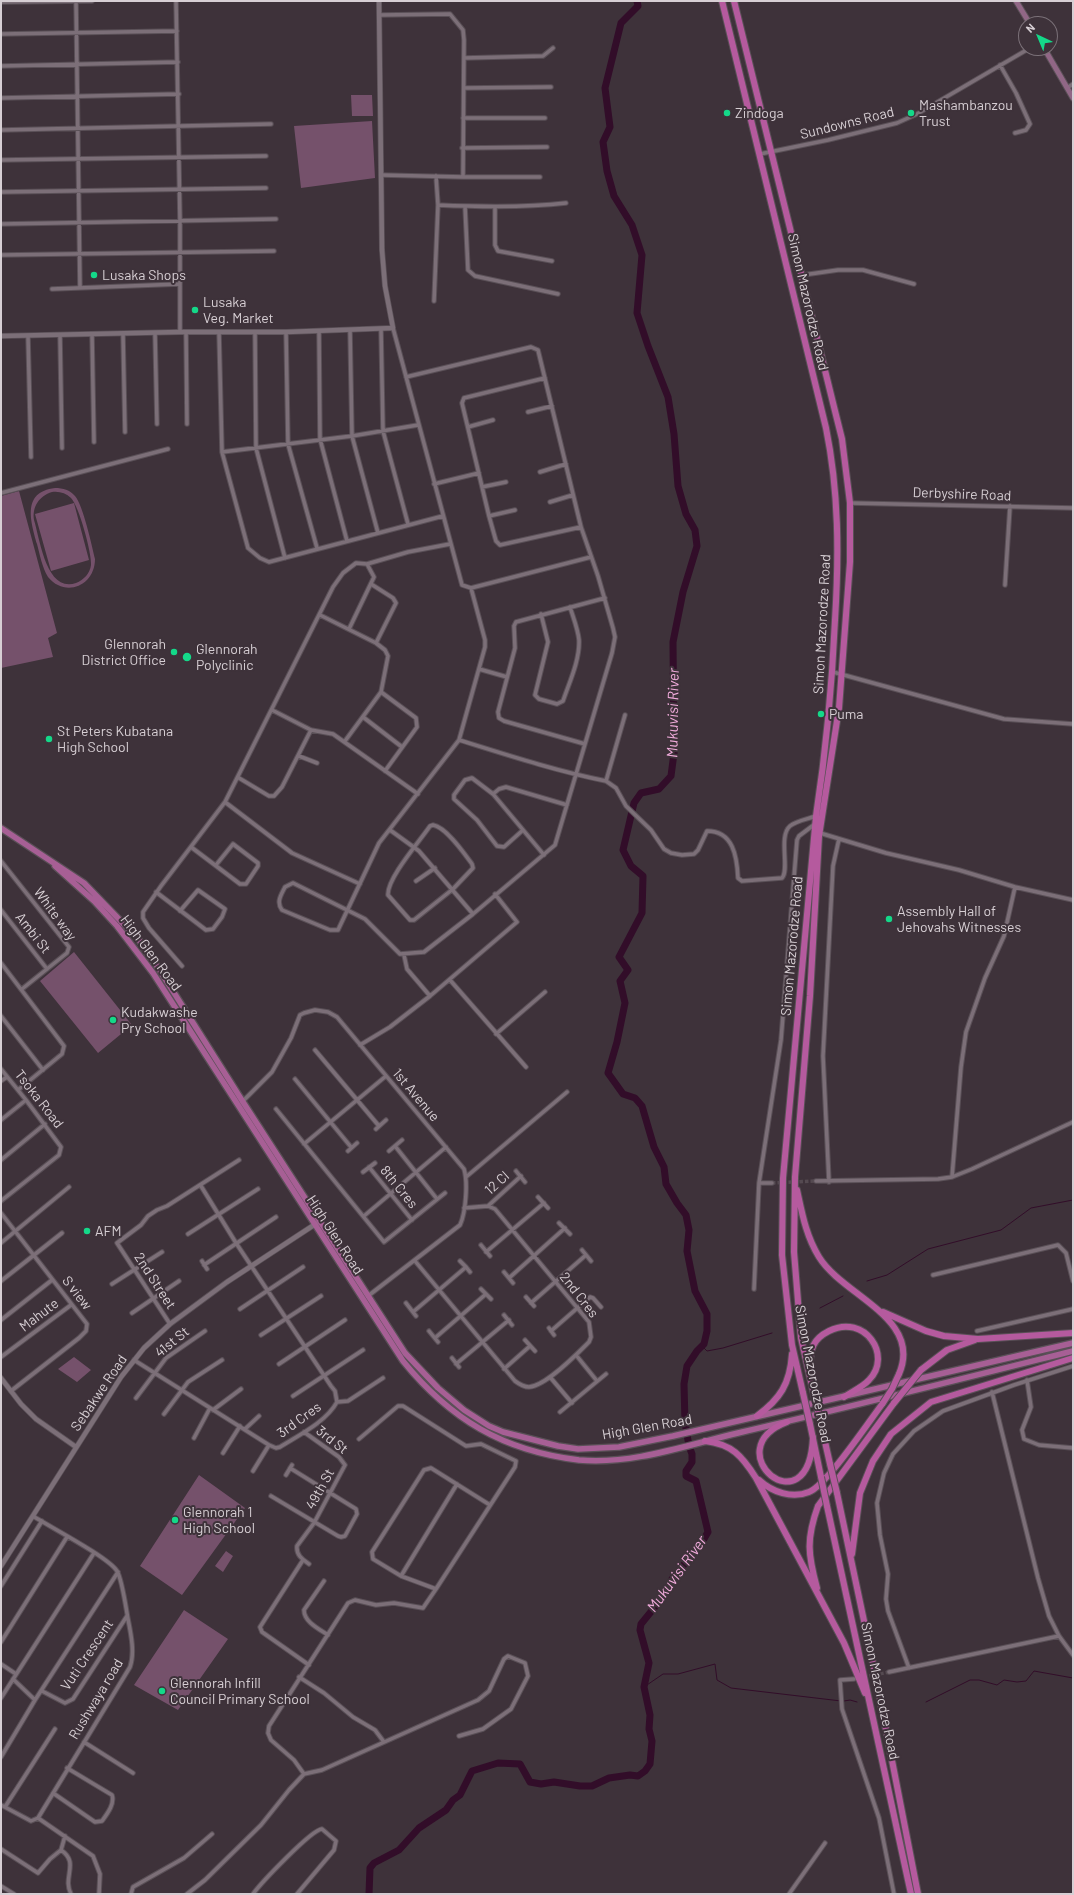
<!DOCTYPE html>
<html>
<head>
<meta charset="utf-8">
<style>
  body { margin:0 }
  #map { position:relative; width:1074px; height:1895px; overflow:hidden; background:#3e323a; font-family:Barlow,sans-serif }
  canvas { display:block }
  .frame { position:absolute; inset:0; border:2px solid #d7cfd4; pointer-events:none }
  .north { position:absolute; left:1018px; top:16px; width:40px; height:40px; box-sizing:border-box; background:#3e323a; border:1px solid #7b7178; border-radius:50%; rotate:316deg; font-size:11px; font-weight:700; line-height:16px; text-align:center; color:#d7cfd4 }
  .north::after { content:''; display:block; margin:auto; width:14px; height:18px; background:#14d989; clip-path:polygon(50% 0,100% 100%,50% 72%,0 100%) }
</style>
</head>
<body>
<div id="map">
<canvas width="1074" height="1895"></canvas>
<div class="frame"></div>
<div class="north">N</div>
</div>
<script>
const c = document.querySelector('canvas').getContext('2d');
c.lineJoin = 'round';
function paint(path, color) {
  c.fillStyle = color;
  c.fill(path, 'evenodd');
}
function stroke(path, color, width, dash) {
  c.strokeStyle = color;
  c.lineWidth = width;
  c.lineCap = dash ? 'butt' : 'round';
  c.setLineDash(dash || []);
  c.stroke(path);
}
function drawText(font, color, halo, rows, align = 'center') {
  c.font = font + ' Barlow,sans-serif';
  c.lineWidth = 4;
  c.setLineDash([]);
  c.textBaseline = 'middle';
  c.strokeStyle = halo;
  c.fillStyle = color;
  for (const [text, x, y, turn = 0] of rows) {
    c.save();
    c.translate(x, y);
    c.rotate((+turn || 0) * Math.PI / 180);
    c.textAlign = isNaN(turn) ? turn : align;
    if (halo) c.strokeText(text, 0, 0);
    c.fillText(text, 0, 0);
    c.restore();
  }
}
const green = new Path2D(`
  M351 95H372L373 116H352Z
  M372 121 375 178 301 188 294 126Z
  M55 488C63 488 70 490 75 496 83 505 92 546 95 559 95 586 65 598 48 577 42 567 40 555 37 544 31 522 21 492 55 488ZM52 492C59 491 66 493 71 498 79 506 92 554 91 565 90 573 84 580 76 583 46 593 40 539 34 520 32 507 39 496 52 492Z
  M19 491 57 633 48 638 53 657 1 668V496Z
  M74 503 89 560 51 571 35 514Z
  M74 952 132 1025 98 1053 40 981Z
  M74 1357 91 1370 77 1382 58 1369Z
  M199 1475 245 1508 182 1595 140 1566Z
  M226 1551 233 1556 223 1572 215 1566Z
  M184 1610 228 1639 178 1710 134 1685Z`);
const stream = new Path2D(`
  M867 1281 887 1275 928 1249 1001 1230 1031 1208 1073 1200
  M820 1308 843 1296
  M702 1346 707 1351 723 1348 772 1333
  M644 1687 663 1674H678L715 1664 717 1680 731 1688 841 1701
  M844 1701 850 1700 857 1702
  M926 1702 970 1680H979L997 1685 1004 1680 1017 1682 1026 1681 1034 1671 1073 1678`);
const river = new Path2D(`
  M369 1894 370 1868 374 1863 399 1850 419 1828 446 1810 453 1800 460 1795 472 1771 498 1763 520 1764 530 1782 541 1784 554 1782 580 1786H592L609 1778 630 1775 638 1776 645 1771 650 1764 652 1741 649 1729 650 1715 644 1687 649 1663 640 1630 641 1624 663 1597 672 1579 701 1544 708 1532 696 1481 686 1476V1471L692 1462V1454L689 1446 685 1423 684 1384 687 1366 697 1351 704 1344 707 1331V1314L695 1291 687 1251 689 1230 686 1215 677 1203 666 1184 664 1167 654 1147 642 1106 635 1098 623 1094 608 1073 617 1042 625 1003 620 981 628 970 619 957 642 913 643 876 631 866 623 850 634 803 641 793 659 789 671 776 674 753 673 642 683 592 697 546 695 530 686 514 678 486 674 434 668 397 648 346 637 313 642 255 632 225 614 196 607 171 603 142 610 127 605 88 621 23 638 6 637 1`);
const minorTunnel = new Path2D(`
  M772 1183 816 1181
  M864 1677 889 1672`);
const minor = new Path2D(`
  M76 1 80 288
  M176 1 180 221V332
  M1 2 92 1
  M380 15 450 14 463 30 464 40 463 177 381 175
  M1 34 177 31
  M464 58 543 56 553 48
  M1000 65 1016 93 1030 124 1026 130 1015 133
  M1 66 178 62
  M464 88 551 87
  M1067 88 1073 84
  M1 98 179 94
  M463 118H545
  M1 130 271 124
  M462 148 547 147
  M760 154 828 140 897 123 917 114 1030 48
  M1 160 266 156
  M463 177H540
  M1 192 266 188
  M438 205C481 207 524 208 566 203
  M465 206 468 270 475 276 558 294
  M495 207V245L498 251 552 261
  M1 224 276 219
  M1 255 274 251
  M803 275 838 270H863L914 284
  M52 289 180 284
  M434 301 438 205 436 176
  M393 328 462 585 471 588 591 557
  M381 329 383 431 408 524
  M350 330 352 436 378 533
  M319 331 320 439 347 541
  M186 332 187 424
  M219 332 222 452 248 548 260 558 269 562 443 516
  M255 332 256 448 285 558
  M286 332 288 444 317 548
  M155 333 157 424
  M92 334 94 442
  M123 334 125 432
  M60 335 62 448
  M28 336 31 457
  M406 377 531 347 538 350 581 527 598 576 613 628 615 637 612 653 555 845 473 914 424 952 400 954 365 919 293 883 285 887C281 895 276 902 282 910L330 930H338L379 843 459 740 485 647V640L471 588
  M545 378 464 398 462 403 489 516 496 541 500 545 581 527
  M528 412 552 406
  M468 427 493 420
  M222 452 352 436 418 425
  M540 472 566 464
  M434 484 479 473
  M482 487 506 482
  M1 493 168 449
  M550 502 573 495
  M850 503 1073 508
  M489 516 515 510
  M371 584 393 598 396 603 376 643
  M1005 585 1010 506
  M541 614 548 642 535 695 539 699 557 704 563 701C569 683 580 660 579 640 578 629 573 617 570 607
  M320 615 376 643 385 650 388 656 381 692 345 741
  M349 629 374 577 367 564
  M479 669 507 677
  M833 672 1004 719 1073 724
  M381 692 416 718 417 727 385 771
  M272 710 311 730 333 734 418 794
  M363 717 402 747
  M459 740C507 755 556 771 606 781L625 715
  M585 744 504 721 499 718 498 712 515 648 514 626 516 622 605 598
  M299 756 317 763
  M239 778 269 796H274L282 787 311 730
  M606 781 616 788 626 806 651 830 664 849 671 853 682 855 694 854 698 850 707 831C733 831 737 856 738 878L742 881 782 878C790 870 778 836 790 826 796 821 808 819 816 816
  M493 794 499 789 506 787 567 805
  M225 802 333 587 343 573 356 563 367 564 408 552 450 544
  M433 825C446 827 464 853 472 864L473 868 453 889 414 920H410L388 895C387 878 420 841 430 826Z
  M390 830 419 851 473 914
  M523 830 504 847 497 846 477 820 454 799V795L465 780 472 778 493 794 544 855
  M820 833 886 853 959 870 1015 887 1073 900
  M191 847 240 884H246L258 866V863L233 844 216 865
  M1 861 69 947 67 953 22 989
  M416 881 435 868
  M156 892 206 930 213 929 222 917 225 909 198 890 180 911
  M1 910 47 969
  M404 955 407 969 430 996 517 922 495 894
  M1 963 64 1046 62 1054 18 1090
  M182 966 149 928 143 918V912L161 886 225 802 292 853 360 884
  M450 980 526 1067
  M1 1016 43 1070
  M496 1034 545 992
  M360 1045 390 1027 430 996
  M315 1050 379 1126
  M1 1069 26 1100 61 1147 59 1155 1 1201
  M295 1079 351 1147
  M1 1081 7 1077
  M242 1102 272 1072 291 1038 300 1015 304 1013 315 1010 328 1012 337 1017 464 1169C468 1182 466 1212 460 1225L368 1296
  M276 1109 384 1242 445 1193
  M1 1120 26 1100
  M376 1129 386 1120
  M304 1144 386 1076
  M395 1146 437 1199
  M348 1151 357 1143
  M389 1151 402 1140
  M1 1160 45 1124
  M369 1167 412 1220
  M516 1171 525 1182
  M363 1172 375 1163
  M466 1177 567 1092
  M952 1177 961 1067 966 1032 985 978 1004 936 1015 887
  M816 1181 938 1179 952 1177 972 1169 1073 1122
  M829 1182 823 1056 833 866 839 839
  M759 1183H772
  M538 1197 548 1208
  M488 1206 521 1176
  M1 1213 87 1324 86 1331 79 1338 11 1391
  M364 1216 446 1147
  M559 1223 570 1234
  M188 1234 258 1189
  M1 1243 69 1187
  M481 1245 490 1256
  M582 1250 591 1261
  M486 1252 544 1203
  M202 1261 207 1269
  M415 1261 515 1381C519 1384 524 1387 529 1387 546 1386 577 1354 589 1342L591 1337 589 1322 495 1209 488 1206 464 1208
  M460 1261 466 1267
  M204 1265 276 1217
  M504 1272 513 1283
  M933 1275 1058 1245 1066 1253 1073 1281
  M509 1278 565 1228
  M1 1281 62 1233
  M112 1284 162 1252
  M481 1289 491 1299
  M754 1289 759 1183 781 1040 797 840 799 836 815 824
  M526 1297 534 1306
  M406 1303 416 1316
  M531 1303 586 1255
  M240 1309 303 1267
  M413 1312 466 1267 470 1272
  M132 1313 179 1281
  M504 1315 512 1325
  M1 1320 52 1280
  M170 1324 117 1243 141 1225 148 1216 157 1210 167 1206 239 1160
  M549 1328 554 1335
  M429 1331 438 1342
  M551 1331 590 1297 593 1298 601 1307
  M977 1331 1073 1309
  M261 1335 321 1296
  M435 1338 486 1294
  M525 1340 535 1351
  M576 1355 597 1381
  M1 1357 71 1305
  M452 1358 459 1367
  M134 1360 269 1445 276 1448 280 1447C299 1435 326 1422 337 1402L335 1391 331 1386 236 1243 201 1186
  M279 1364 345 1320
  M456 1364 509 1320
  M504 1369 530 1346
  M550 1377 572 1403
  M1027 1380 1031 1407 1022 1430 1024 1439 1039 1445 1073 1448
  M992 1392 1038 1578 1049 1616 1059 1636 1073 1655
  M293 1396 363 1350
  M136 1398 166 1358 205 1331
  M337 1402 348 1401 383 1378
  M213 1410 241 1389
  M560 1412 606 1374
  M164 1414 188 1382 222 1360
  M245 1429 259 1416
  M304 1432 339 1457 345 1465 314 1523 297 1546C296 1555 302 1559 309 1564
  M194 1438 210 1408
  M359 1439 398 1406H403L466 1446 481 1444 516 1461 515 1467 436 1589 401 1576 373 1559 372 1552 424 1470 431 1468 490 1505
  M223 1453 240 1426
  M253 1471 269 1445
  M286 1475 292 1465
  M271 1496 338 1536 341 1537 345 1536 357 1514 356 1509 290 1468
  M303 1560 260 1627 262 1632 309 1665
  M401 1576 457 1484
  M324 1581 304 1610C304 1622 319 1629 328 1635
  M1 1586 42 1521
  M1 1642 67 1537
  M1 1664 16 1674
  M909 1668 888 1611 886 1599 888 1574 880 1535 877 1503 884 1473 893 1454 914 1431 943 1411 1014 1385 1073 1366
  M889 1672 1059 1636
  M299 1677 324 1693 353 1717 375 1730 384 1742
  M13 1679 35 1700
  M854 1679 840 1680 842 1709 879 1818 894 1894
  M42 1691 65 1703 73 1699 127 1616
  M1 1698 94 1553
  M84 1742 133 1773
  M1 1757 35 1700 118 1572
  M304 1774 294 1760 271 1740 268 1733 269 1726 348 1603 355 1600 376 1605 394 1603 423 1608 436 1589
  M53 1793 95 1822 102 1821C107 1814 115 1804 112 1795L67 1768
  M1 1805 31 1821 38 1818 130 1667C135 1653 131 1634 128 1619 126 1608 122 1579 117 1571 108 1557 50 1527 33 1516
  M5 1807 55 1729
  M38 1818 93 1856 100 1874 99 1894
  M1 1849 38 1873 50 1859 61 1850 65 1836
  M61 1850C80 1863 62 1877 71 1894
  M1 1886 14 1894
  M131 1894 133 1887 184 1858 212 1834
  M187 1894 205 1880 261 1825 289 1790 304 1774 322 1770 478 1700 489 1691 504 1659 508 1656 525 1663 528 1676 511 1709 483 1729 459 1736
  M253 1894C261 1883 311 1830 322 1829L336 1841 334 1850 297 1894
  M789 1894 825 1843`);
const tertiary = new Path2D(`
  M1 336 180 332H286L393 328 385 286 382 250 379 1
  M1 1378 21 1404 36 1419 76 1447
  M1 1566 121 1377 144 1348 170 1324 227 1282 317 1223`);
const secondary = new Path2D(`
  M1016 1 1030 24
  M1044 48 1073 98`);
const primary = new Path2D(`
  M1 828 84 883 139 940 159 969 243 1102 405 1353 438 1388 464 1410 489 1426 503 1432 558 1446 578 1449 619 1447 673 1436 1073 1343
  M55 866 94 901 117 926 153 973 403 1361C450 1419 503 1451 579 1460 632 1465 687 1445 738 1433 850 1407 961 1379 1073 1351`);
const trunk = new Path2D(`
  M722 1 826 428C839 492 839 555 835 620 832 686 826 751 816 816L783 1178 782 1255 792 1345 803 1393
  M734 1 835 411 842 439 850 503V562L839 708 819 836 810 996 795 1177 794 1252 801 1338 813 1390
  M797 1190C802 1213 806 1236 819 1257 843 1296 923 1318 899 1374
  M883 1312 926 1331 944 1336 978 1339 1073 1333
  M810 1366C810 1349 813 1339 829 1331 865 1313 893 1356 869 1380 863 1387 851 1392 844 1397
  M921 1370 947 1350 975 1340
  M757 1416C780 1399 790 1384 792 1354
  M787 1422C714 1450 809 1532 813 1437
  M810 1424 821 1477
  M821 1424 830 1464
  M705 1441C732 1444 742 1456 756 1478L844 1643 865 1693
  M759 1480C772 1492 792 1499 809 1492 826 1486 870 1420 883 1403
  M837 1493 875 1673 918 1894
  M827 1506 911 1894
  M852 1554 860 1493 873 1461 891 1434 931 1402 1073 1358
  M817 1588C808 1555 806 1539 818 1506L894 1403`);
const trunkBridge = new Path2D(`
  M813 1390 821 1424
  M803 1393 810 1424
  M883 1403 892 1389 899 1374
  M894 1403 921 1370
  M830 1464 837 1493
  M821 1477 827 1506`);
const markers = [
  [727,113,4,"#14d989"],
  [911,113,4,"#14d989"],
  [94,275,4,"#14d989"],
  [195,310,4,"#14d989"],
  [174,652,4,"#14d989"],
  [187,657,5,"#14d989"],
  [821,714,4,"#14d989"],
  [49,739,4,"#14d989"],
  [889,919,4,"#14d989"],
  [113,1020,4,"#14d989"],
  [87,1231,4,"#14d989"],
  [175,1520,4,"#14d989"],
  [162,1691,4,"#14d989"]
];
const poiNames = [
  ["Mashambanzou",919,105],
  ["Trust",919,121],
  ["Zindoga",735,113],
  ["Lusaka Shops",102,275],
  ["Lusaka",203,302],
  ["Veg. Market",203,318],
  ["Glennorah",166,644,"right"],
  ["District Office",166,660,"right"],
  ["Glennorah",196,649],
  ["Polyclinic",196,665],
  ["Puma",829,714],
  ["St Peters Kubatana",57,731],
  ["High School",57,747],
  ["Assembly Hall of",897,911],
  ["Jehovahs Witnesses",897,927],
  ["Kudakwashe",121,1012],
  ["Pry School",121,1028],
  ["AFM",95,1231],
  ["Glennorah 1",183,1512],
  ["High School",183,1528],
  ["Glennorah Infill",170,1683],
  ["Council Primary School",170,1699]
];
const streetNames = [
  ["Sundowns Road",847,123,-14],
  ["Simon Mazorodze Road",808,302,77],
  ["Derbyshire Road",962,494,2],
  ["Simon Mazorodze Road",822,624,-87],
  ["White way",55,914,54],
  ["Ambi St",33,933,52],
  ["Simon Mazorodze Road",792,946,-85],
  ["High Glen Road",151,953,53],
  ["1st Avenue",416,1095,50],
  ["Tsoka Road",39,1099,52],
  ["12 Cl",497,1183,-42],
  ["8th Cres",399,1187,51],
  ["High Glen Road",335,1235,57],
  ["2nd Street",155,1281,57],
  ["S view",77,1293,52],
  ["2nd Cres",579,1295,52],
  ["Mahute",39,1315,-37],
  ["41st St",172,1342,-39],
  ["Simon Mazorodze Road",813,1374,79],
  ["Sebakwe Road",99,1393,-56],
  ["3rd Cres",299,1420,-36],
  ["High Glen Road",647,1427,-10],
  ["3rd St",332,1440,38],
  ["49th St",320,1489,-61],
  ["Vuti Crescent",87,1655,-56],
  ["Simon Mazorodze Road",880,1691,78],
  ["Rushwaya road",96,1699,-59]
];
const waterNames = [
  ["Mukuvisi River",673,713,-89],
  ["Mukuvisi River",677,1574,-54]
];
paint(green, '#75516b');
stroke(stream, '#320d29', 1);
stroke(river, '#320d29', 7);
stroke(minorTunnel, '#554a51', 3.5, [3.5, 2]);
stroke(minor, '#5a5057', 5.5);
stroke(tertiary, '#5a5057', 6);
stroke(secondary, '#5a5057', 7);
stroke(primary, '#5a5057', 8);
stroke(trunk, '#5a5057', 8);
stroke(minor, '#7c6f78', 3.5);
stroke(tertiary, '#7c6f78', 4.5);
stroke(secondary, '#916786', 5);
stroke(primary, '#a75f95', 5.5);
stroke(trunk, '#b55a9e', 6);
stroke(trunkBridge, '#5a5057', 8, []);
stroke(trunkBridge, '#b55a9e', 6);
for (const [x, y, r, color] of markers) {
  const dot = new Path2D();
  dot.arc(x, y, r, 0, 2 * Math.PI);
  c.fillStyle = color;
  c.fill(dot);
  stroke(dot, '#3e323a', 1.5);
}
drawText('14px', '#d7cfd4', '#3e323a', poiNames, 'left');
drawText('14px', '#d7cfd4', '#3e323a', streetNames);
drawText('italic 15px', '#f0abdb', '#3e323a', waterNames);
</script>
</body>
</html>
